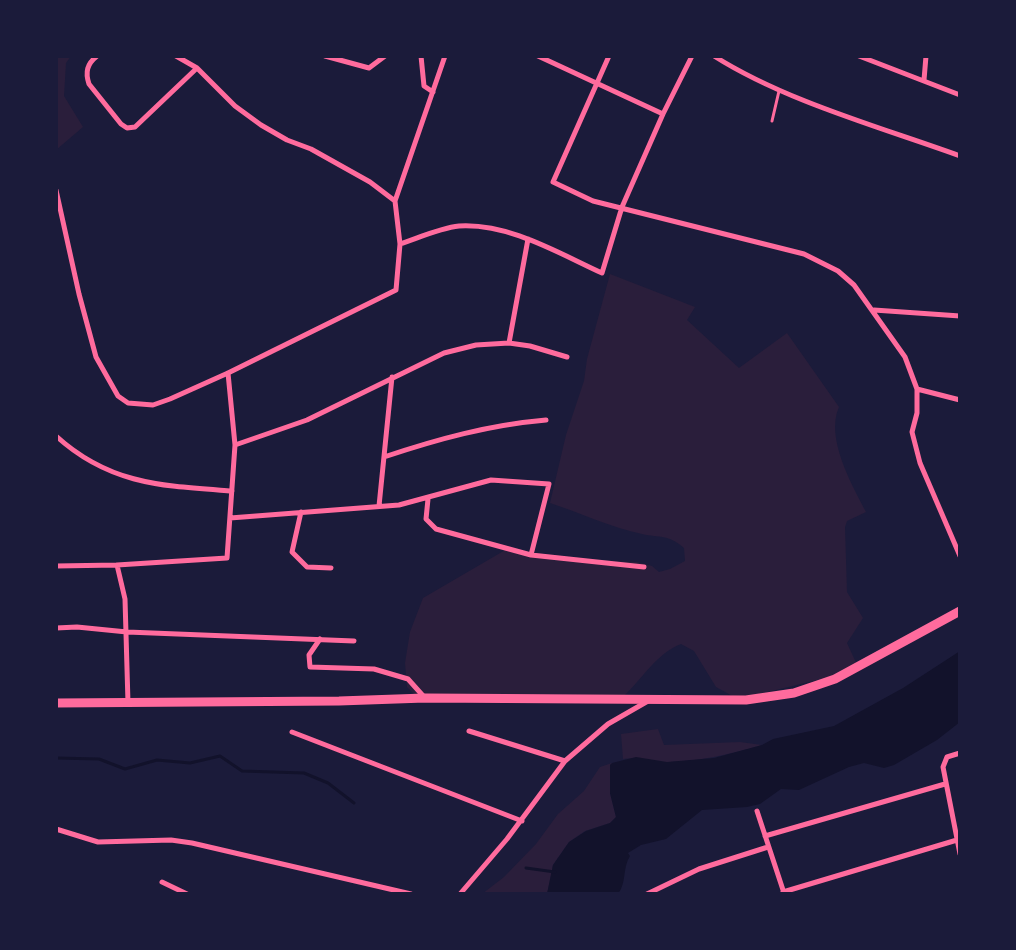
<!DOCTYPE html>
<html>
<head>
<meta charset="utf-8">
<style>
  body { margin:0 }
  #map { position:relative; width:1016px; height:950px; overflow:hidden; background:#1b1b3a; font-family:"Fira Sans",sans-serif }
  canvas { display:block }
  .frame { position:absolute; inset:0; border:58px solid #1b1b3a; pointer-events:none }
</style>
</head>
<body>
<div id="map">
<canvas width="1016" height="950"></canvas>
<div class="frame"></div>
</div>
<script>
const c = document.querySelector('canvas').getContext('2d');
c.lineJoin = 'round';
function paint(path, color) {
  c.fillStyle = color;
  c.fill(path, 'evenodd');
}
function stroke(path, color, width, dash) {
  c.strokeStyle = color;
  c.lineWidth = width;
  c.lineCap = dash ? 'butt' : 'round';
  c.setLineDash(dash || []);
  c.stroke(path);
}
const green = new Path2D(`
  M56 56H71L66 63 64 96 83 127 56 150Z
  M610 274 695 307 687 320 739 368 787 333 839 407C825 438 852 485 866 512L847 521 845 527 847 592 863 618 847 643 858 667 851 672 738 699 716 687 694 651 681 644C658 652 641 680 624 696L556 694 432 700 414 694 407 687 405 663 410 632 423 598 507 549 596 561 637 562 652 566 659 572 670 569 685 561 684 548C668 534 660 538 642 534 613 528 578 512 550 503L566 435 584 381 587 359Z
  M658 729 664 745 740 742 762 745C731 754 702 761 670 762 654 763 639 757 623 759L621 734Z
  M612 763 610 765V793L616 817 610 823 585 831 569 842 553 865 547 894H482L504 877 536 844 558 814 584 791 600 767Z`);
const water = new Path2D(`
  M960 651V722L937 740 894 765 884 768 864 763 849 767 799 790 781 789 760 804 747 807 702 810 666 839 641 845 628 853 630 856C622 869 627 882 618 894H547L553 865 569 842 586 831 610 823 616 817 610 793V765L612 763 636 757 667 762 714 758 762 745 773 739 834 726 903 688Z`);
const stream = new Path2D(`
  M56 758 99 759 125 769 157 760 190 763 220 756 242 771 304 773 328 783 354 803
  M526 868 555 872`);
const service = new Path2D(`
  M772 121 779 91`);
const minor = new Path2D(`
  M97 56C87 64 85 72 89 84L121 124 127 128 135 127 197 68
  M176 56 197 68 235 106 261 125 287 140 311 149 370 182 395 201
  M325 56 369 68 385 56
  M421 56 424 86 433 92
  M538 56 663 114
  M609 56 553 182 593 201 804 254 838 271 854 285 905 357 917 389V413L912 432 920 463 960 556
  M714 56C785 101 880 127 960 156
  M859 56 960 95
  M924 80 926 56
  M56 190 79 294 96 357 118 396 128 403 153 405 170 399 228 373 396 290 400 244 395 201 445 56
  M400 244C418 238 440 228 459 226 509 223 558 253 602 273L622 207 663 114 692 56
  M874 310 960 316
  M509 343 528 239
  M917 389 960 400
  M56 436C110 485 163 486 232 491
  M235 445 307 420 444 353 476 345 509 343 530 346 567 357
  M384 457C438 439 489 425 546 420
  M428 499 426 519 436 529 531 555 644 567
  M379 506 392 377
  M301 512 292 552 307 567 331 568
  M230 518 399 505 491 480 549 484 531 555
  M117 565 125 599 128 703
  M56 566 117 565 227 558 235 445 228 373
  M56 628 77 627 127 632 354 641
  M320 639 309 655 310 667 374 669 408 679 425 698
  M469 731 565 761
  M292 732 522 821
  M960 753 947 757 943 767 960 854
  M757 811 784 893
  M56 829 98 842 171 840 192 843 411 894
  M765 836 945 784
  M162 882 187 894
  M783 892 957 840
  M460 894 507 839 565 761 608 724 648 701
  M647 894 699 869 768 847`);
const primary = new Path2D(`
  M56 703 339 701 425 698 746 700 794 693 835 679 960 611`);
paint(green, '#2a1e3b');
paint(water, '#12122b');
stroke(stream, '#12122b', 3);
stroke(service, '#ff6b9d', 3);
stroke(minor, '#ff6b9d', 5);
stroke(primary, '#ff6b9d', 9);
</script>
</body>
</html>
